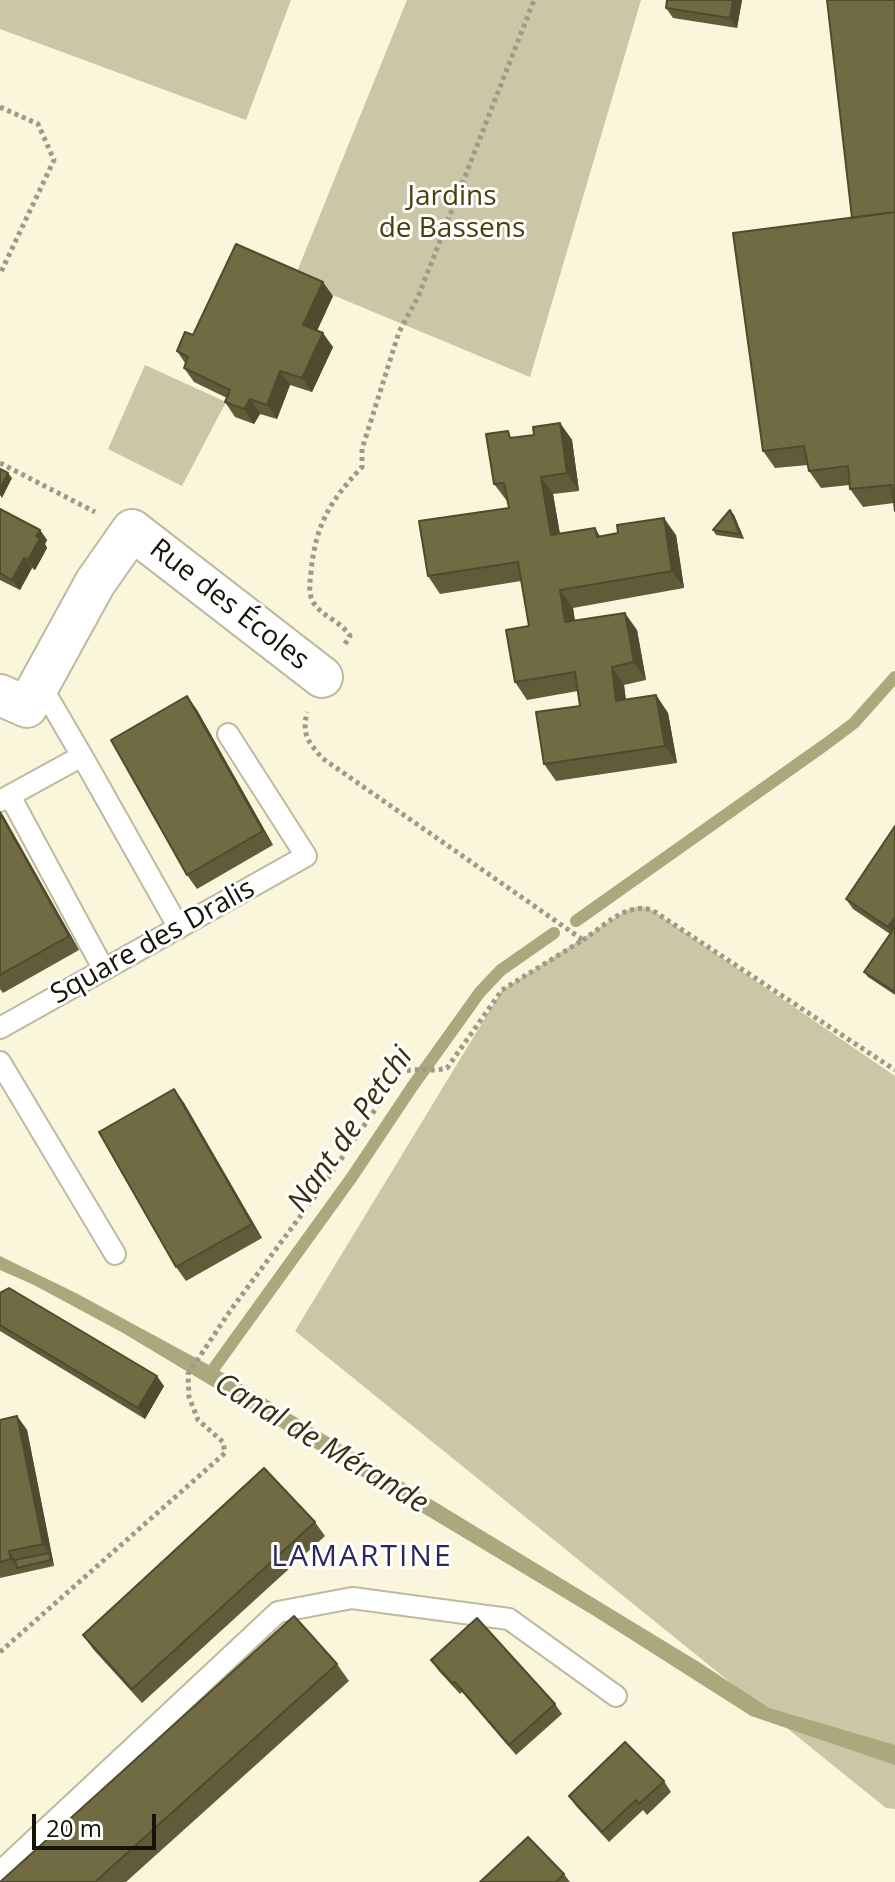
<!DOCTYPE html>
<html>
<head>
<meta charset="utf-8">
<style>
  body { margin:0 }
  #map { position:relative; width:895px; height:1882px; overflow:hidden; background:#f9f6db; font-family:"Open Sans",sans-serif }
  canvas { display:block }
  .scale { position:absolute; left:32px; top:1814px; width:124px; height:36px; box-sizing:border-box; border:4px solid #15140a; border-top:0; padding-left:10px; font-size:24px; line-height:28px; white-space:nowrap; color:#15140a; -webkit-text-stroke:6px #fff; paint-order:stroke }
</style>
</head>
<body>
<div id="map">
<canvas width="895" height="1882"></canvas>
<div class="scale">20 m</div>
</div>
<script>
const c = document.querySelector('canvas').getContext('2d');
c.lineJoin = 'round';
function paint(path, color) {
  c.fillStyle = color;
  c.fill(path, 'evenodd');
}
function stroke(path, color, width, dash) {
  c.strokeStyle = color;
  c.lineWidth = width;
  c.lineCap = dash ? 'butt' : 'round';
  c.setLineDash(dash || []);
  c.stroke(path);
}
function drawText(font, color, halo, rows, align = 'center') {
  c.font = font + ' "Open Sans",sans-serif';
  c.lineWidth = 6;
  c.setLineDash([]);
  c.textBaseline = 'middle';
  c.strokeStyle = halo;
  c.fillStyle = color;
  for (const [text, x, y, turn = 0] of rows) {
    c.save();
    c.translate(x, y);
    c.rotate((+turn || 0) * Math.PI / 180);
    c.textAlign = isNaN(turn) ? turn : align;
    if (halo) c.strokeText(text, 0, 0);
    c.fillText(text, 0, 0);
    c.restore();
  }
}
const green = new Path2D(`
  M0 0H291L246 120 0 29Z
  M407 0H641L530 377 294 279Z
  M145 365 226 402 182 486 108 449Z
  M641 906 652 910 895 1076V1809L886 1808 295 1331 502 990 627 910Z`);
const water = new Path2D(`
  M0 1256 76 1293 220 1371 699 1662 769 1708 895 1745V1765L751 1716 594 1616 123 1333 34 1285 0 1270Z`);
const stream = new Path2D(`
  M576 921 826 744 854 723 895 677
  M209 1375 352 1177 412 1087 480 992 501 970 554 933`);
const path = new Path2D(`
  M0 107 38 124 54 160 0 274
  M0 463 95 512
  M345 644 350 636C341 621 322 617 313 602 308 593 310 582 311 571 316 524 330 501 362 467V449L399 332 418 297 534 0
  M583 940C604 926 626 902 652 910L895 1070
  M0 1652 225 1453 223 1442 198 1420 189 1397 188 1374 230 1311 322 1187 400 1073C416 1066 430 1073 447 1068L502 990 583 940 322 758C307 740 302 735 307 712`);
const service = new Path2D(`
  M82 756 179 928
  M10 796 104 970
  M0 801 82 756 40 684
  M0 1028 306 856 228 734
  M0 1062 115 1254
  M0 1872 278 1612 352 1598 509 1619 616 1696`);
const minor = new Path2D(`
  M0 695 27 707 95 583 132 530 322 677`);
const wall = new Path2D(`
  M667 0H742L737 28 673 18 666 8Z
  M852 218 894 503 863 507 850 489V485L821 488 809 471 808 465 775 468 763 451Z
  M333 296 317 331 333 347 312 392 290 385 277 419 260 414 254 424 235 417 225 402 227 398 194 382 184 368 185 363 177 351 193 335Z
  M560 423 572 440 579 491 553 494 560 534 595 528 600 536 676 535 684 588 573 608 575 620 637 630 646 680 624 685 626 700 656 695 668 713 677 763 556 781 544 764 580 706 578 691 527 700 515 682 529 626 521 581 440 594 428 576 509 508 508 501H507L494 484 513 438 534 435Z
  M0 509 40 530 47 540 45 544 47 548 35 570 32 568 20 590 0 580Z
  M730 510 734 515 744 539 716 535 713 530Z
  M187 696 197 710 273 845 197 889 187 875Z
  M0 811 79 950 3 993 0 989Z
  M895 826V995L868 977 864 972 890 934 853 909 846 899Z
  M174 1089 184 1103 262 1238 186 1281 176 1267Z
  M0 1293 164 1386 145 1419 0 1331Z
  M17 1416 27 1430 54 1566 0 1578V1420Z
  M315 1522 325 1536 142 1703 93 1649 83 1635Z
  M431 1660 555 1704 562 1714 516 1755 462 1692 460 1694 438 1670Z
  M337 1664 349 1681 126 1882H0Z
  M664 1781 671 1792 647 1815 643 1810 609 1842 576 1806 569 1796Z
  M564 1874 570 1882H480Z`);
const shadedWall = new Path2D(`
  M733 0H742L737 28 730 18Z
  M323 282 333 296 313 339 303 325Z
  M323 333 333 347 312 392 302 378Z
  M280 371 290 385 277 419 267 405Z
  M250 399 260 414 254 424 244 409Z
  M560 423 572 440 579 491 567 473Z
  M8 473 12 478 2 498 0 495V489Z
  M541 477 553 494 563 552 551 535Z
  M730 510 734 515 744 539 740 534Z
  M664 518 676 535 684 588 672 571Z
  M40 530 47 540 45 544 47 548 35 570 28 560 36 536Z
  M24 558 32 568 20 590 12 580Z
  M560 590 573 608 577 639 565 622Z
  M625 613 637 630 646 680 634 662Z
  M612 667 624 685 628 718 616 701Z
  M656 695 668 713 677 763 665 746Z
  M187 696 197 710 273 845 263 831Z
  M0 811 3 815 79 950 69 936 0 813Z
  M895 917V938L888 927Z
  M174 1089 184 1103 262 1238 252 1224Z
  M157 1376 164 1386 145 1419 138 1408Z
  M17 1416 27 1430 54 1566 51 1560 49 1553 43 1544Z
  M9 1551 19 1566 17 1568 21 1574 11 1559Z`);
const building = new Path2D(`
  M667 0H733L730 18 666 8Z
  M827 0H895V212L852 218Z
  M895 212V511L892 485 850 489 848 466 809 471 804 446 763 451 733 233Z
  M236 244 323 282 303 325 323 333 302 378 280 371 267 405 250 399 244 409 225 402 230 390 184 368 188 357 177 351 185 332 193 335Z
  M560 423 567 473 541 477 551 535 595 528 597 537 618 533 617 525 664 518 672 571 560 590 565 622 625 613 634 662 612 667 616 701 656 695 665 746 544 764 536 712 580 706 575 672 515 682 506 630 529 626 518 562 428 576 419 521 509 508 504 483 494 484 486 434 508 431 510 438 534 435 533 427Z
  M0 469 8 473 0 489Z
  M0 509 40 530 36 536 40 538 28 560 24 558 12 580 0 573Z
  M730 510 740 534 713 530Z
  M187 696 263 831 187 875 111 740Z
  M0 813 69 936 0 975Z
  M895 826V917L888 927 846 899Z
  M895 927V992L864 972Z
  M174 1089 252 1224 176 1267 99 1132Z
  M9 1288 157 1376 138 1408 0 1325V1293Z
  M17 1416 43 1544 9 1551 11 1559 0 1562V1420Z
  M264 1468 315 1522 132 1689 83 1635Z
  M49 1553 51 1560 17 1568 15 1560Z
  M294 1616 337 1664 95 1882H0Z
  M477 1618 555 1704 509 1745 455 1682 453 1684 431 1660Z
  M625 1742 664 1781 639 1804 636 1800 602 1832 569 1796Z
  M528 1837 564 1874 556 1882H480Z`);
const parkNames = [
  ["Jardins",452,197],
  ["de Bassens",452,229]
];
const streetNames = [
  ["Rue des Écoles",229,605,38],
  ["Square des Dralis",153,942,-29]
];
const waterNames = [
  ["Nant de Petchi",351,1130,-55],
  ["Canal de Mérande",321,1444,31]
];
const neighbourhoodNames = [
  ["LAMARTINE",362,1557]
];
paint(green, '#cac6a6');
paint(water, '#aca77d');
stroke(stream, '#aca77d', 12);
stroke(service, '#bdba9f', 24);
stroke(minor, '#bdba9f', 44);
stroke(path, '#9d9b87', 5, [4, 4]);
stroke(service, '#fff', 20);
stroke(minor, '#fff', 40);
paint(wall, '#605c3a');
paint(shadedWall, '#4e4b2f');
paint(building, '#706b43');
stroke(building, '#4e4b2f', 2);
drawText('28px', '#47400b', '#fff', parkNames);
drawText('28px', '#15140a', '#fff', streetNames);
drawText('italic 30px', '#36320e', '#fff', waterNames);
c.letterSpacing = '2px';
drawText('30px', '#2c2762', '#fff', neighbourhoodNames);
c.letterSpacing = '0px';
</script>
</body>
</html>
